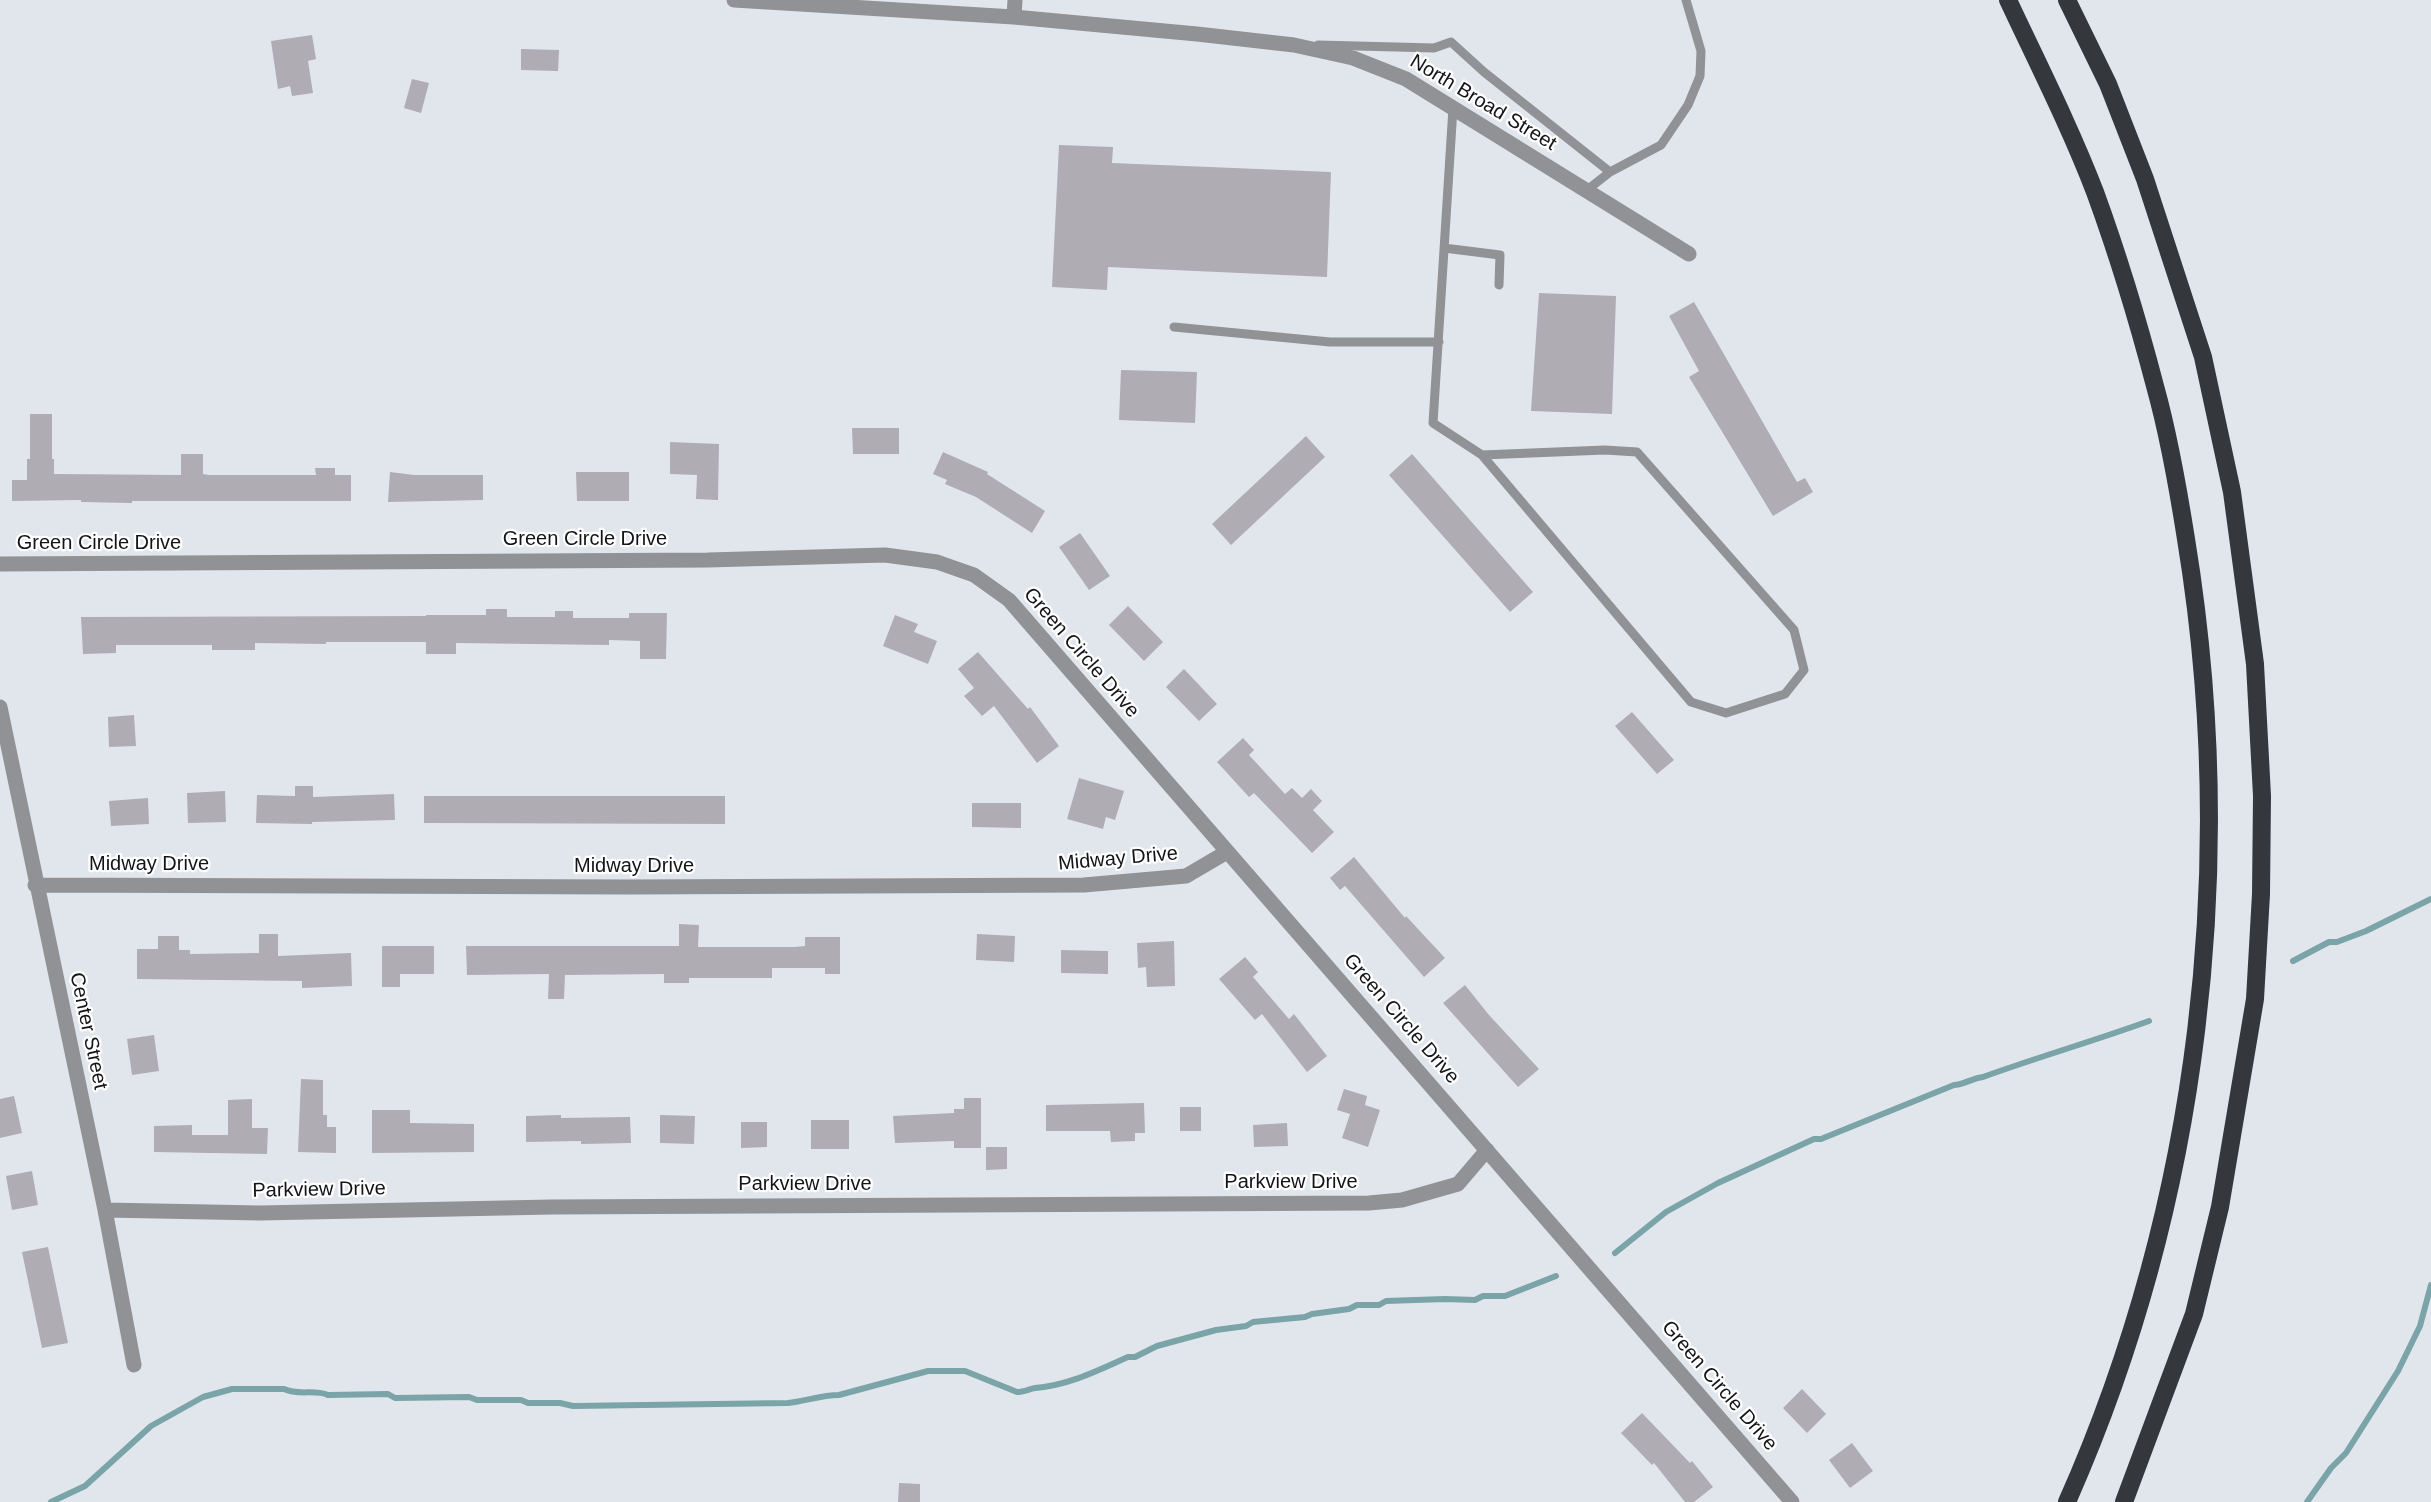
<!DOCTYPE html>
<html>
<head>
<meta charset="utf-8">
<style>
  body { margin:0 }
  canvas { display:block; background:#e1e6ed }
</style>
</head>
<body>
<canvas width="2431" height="1502"></canvas>
<script>
const c = document.querySelector('canvas').getContext('2d');
c.lineJoin = 'round';
function stroke(path, color, width, dash) {
  c.strokeStyle = color;
  c.lineWidth = width;
  c.lineCap = dash ? 'butt' : 'round';
  c.setLineDash(dash || []);
  c.stroke(path);
}
function paint(path, color) {
  c.fillStyle = color;
  c.fill(path, 'evenodd');
}
function drawText(font, color, halo, rows, align = 'center') {
  c.font = font + ' Helvetica,sans-serif';
  c.lineWidth = 4.5;
  c.setLineDash([]);
  c.textBaseline = 'middle';
  c.strokeStyle = halo;
  c.fillStyle = color;
  for (const [text, x, y, turn = 0] of rows) {
    c.save();
    c.translate(x, y);
    c.rotate((+turn || 0) * Math.PI / 180);
    c.textAlign = isNaN(turn) ? turn : align;
    if (halo) c.strokeText(text, 0, 0);
    c.fillText(text, 0, 0);
    c.restore();
  }
}
const stream = new Path2D(`
  M2293 961 2329 942H2337L2366 931 2431 899
  M1615 1253 1666 1212 1718 1183 1814 1139H1821L1954 1085C1964 1085 1972 1078 1983 1077 2038 1057 2094 1041 2149 1021
  M51 1502 85 1486 151 1426 203 1397 232 1389H284C298 1396 314 1389 328 1395L388 1394 395 1398 469 1397 477 1400H521L528 1403H560L573 1406 788 1403C805 1401 822 1395 839 1395L928 1371H965L1017 1392C1024 1392 1029 1389 1035 1388 1069 1385 1097 1371 1128 1357H1135L1157 1346 1216 1330 1246 1326 1253 1322 1305 1317 1312 1314 1349 1309 1357 1305H1379L1386 1301 1445 1299 1475 1300 1483 1296H1505L1556 1276
  M2307 1502 2331 1468 2346 1453 2398 1371 2420 1326 2431 1285`);
const building = new Path2D(`
  M312 35 316 59 308 61 313 93 292 96 290 86 278 89 271 41Z
  M521 49 559 50 558 71 521 70Z
  M412 79 429 83 421 113 404 108Z
  M1059 145 1113 147 1112 163 1331 172 1327 277 1108 267 1107 290 1052 287Z
  M1539 293 1616 296 1612 414 1531 411Z
  M1694 302 1797 482 1805 478 1813 492 1773 516 1689 377 1699 371 1669 316Z
  M1121 370 1197 372 1195 423 1119 420Z
  M30 414H52V459H54V474L181 475V454H203V474L209 475H316L315 468H335V475H351V501H132V503L81 502V500L12 501V480H27V459H30Z
  M852 428H899V454H853Z
  M1306 436 1325 457 1231 545 1212 524Z
  M670 442 719 444 718 500 696 499 697 475 670 474Z
  M943 452 988 472 987 474 1045 511 1032 533 976 497 945 484 947 480 933 474Z
  M1412 454 1533 592 1510 612 1389 475Z
  M390 472 414 475H483V500L388 502Z
  M576 472H629V501H577Z
  M1080 533 1110 576 1089 590 1059 547Z
  M1128 606 1163 642 1144 661 1109 625Z
  M486 609H507V617H555V611H573V618H629V613H667L666 659H640V641L609 640V645L456 643V654H426V642H326V644L255 643V650H212V645H116V653L83 654 81 617 426 616V615H486Z
  M895 615 918 624 914 632 937 641 928 664 883 646Z
  M978 652 1028 709 1030 707 1059 746 1037 763 994 706 982 716 964 696 974 688 958 669Z
  M1184 669 1217 704 1199 721 1166 687Z
  M1632 712 1674 760 1657 774 1615 726Z
  M134 715 136 746 109 747 108 717Z
  M1243 738 1254 750 1249 755 1285 794 1292 788 1302 798 1311 789 1322 801 1313 810 1334 832 1312 853 1254 793 1249 797 1217 762Z
  M1079 778 1124 791 1115 820 1106 817 1103 829 1067 819Z
  M295 786H313V797L394 794 395 820 312 822V824L256 823 257 795 295 796Z
  M225 791 226 822 188 823 187 793Z
  M424 796H725V824L424 823Z
  M148 798 149 824 111 826 109 801Z
  M972 803H1021V828L972 827Z
  M1354 857 1405 918 1406 916 1445 958 1424 977 1345 886 1340 890 1330 878Z
  M679 924 699 925 698 947H795L805 946V937H840V974H825V968H772V978H689V983H664V974L565 975 564 999H548L549 974 467 975 466 946H679Z
  M259 934H278V956L351 953 352 986 302 988V981L137 979V949H158V936H179V950H190V954L259 953Z
  M977 934 1015 936 1014 962 976 960Z
  M1174 941 1175 986 1147 987 1146 967 1138 968 1137 943Z
  M382 946H434V974H400V987H382Z
  M1061 950 1108 951V974L1061 973Z
  M1245 957 1258 972 1253 977 1289 1019 1294 1014 1327 1056 1307 1072 1262 1014 1255 1020 1219 979Z
  M1465 985 1489 1015 1539 1069 1518 1087 1443 1003Z
  M154 1035 159 1071 132 1075 127 1039Z
  M301 1079 323 1080V1115H327V1127H336V1153L298 1152Z
  M1344 1089 1367 1096 1365 1105 1380 1110 1368 1147 1342 1138 1350 1114 1337 1110Z
  M14 1096 22 1133 0 1138V1099Z
  M964 1098H981V1148H954V1141L895 1143 893 1116 954 1113V1109H964Z
  M252 1099V1128H268L267 1154 154 1152V1126L192 1125V1135H228V1100Z
  M1144 1103 1145 1133H1135V1141L1111 1142 1110 1131H1046V1105Z
  M1180 1107H1201V1131H1180Z
  M372 1110H410V1123L474 1124V1152L372 1153Z
  M561 1115V1118L630 1117 631 1143 581 1144V1141L526 1142V1116Z
  M660 1115 695 1116 694 1144 660 1143Z
  M811 1120H849V1149H811Z
  M741 1122H767V1147L741 1148Z
  M1287 1123 1288 1146 1254 1147 1253 1125Z
  M986 1147H1007V1169L986 1170Z
  M32 1171 38 1205 12 1210 6 1176Z
  M48 1247 68 1343 42 1348 22 1252Z
  M1802 1389 1826 1414 1807 1433 1783 1408Z
  M1642 1413 1690 1463 1692 1461 1713 1487 1694 1502H1685L1654 1463 1652 1465 1621 1433Z
  M1852 1443 1873 1471 1850 1488 1829 1460Z
  M899 1483 920 1484V1502H898Z`);
const lane = new Path2D(`
  M1318 45 1434 48 1451 42 1484 72 1610 172
  M1453 108 1433 423 1482 455 1691 702 1726 713 1785 694 1804 670 1794 630 1637 452 1605 450 1482 455
  M1587 190 1610 172 1661 145 1688 105 1700 76 1701 51 1686 0
  M1444 248 1500 255 1499 285
  M1174 327 1330 342H1439`);
const street = new Path2D(`
  M734 0 1014 17 1197 34 1294 45 1353 58 1406 79 1689 254
  M1014 17 1015 0
  M0 564 708 560 885 555 937 562 974 575 1009 600 1792 1502
  M0 707 105 1210 134 1365
  M35 885 630 887 1084 885 1186 876 1227 852
  M105 1210 260 1213 552 1207 1369 1203 1402 1200 1458 1184 1487 1150`);
const highway = new Path2D(`
  M2008 0C2038 64 2070 127 2095 192 2118 255 2138 321 2155 386 2169 436 2178 488 2186 539 2239 863 2200 1202 2067 1502
  M2067 0 2108 84 2145 179 2203 357 2232 492 2255 664 2262 796 2261 894 2255 999 2220 1207 2194 1314 2124 1502`);
const streetNames = [
  ["North Broad Street",1483,103,31],
  ["Green Circle Drive",585,539],
  ["Green Circle Drive",99,543],
  ["Green Circle Drive",1081,653,49],
  ["Midway Drive",1118,859,-5],
  ["Midway Drive",149,864],
  ["Midway Drive",634,866],
  ["Green Circle Drive",1401,1019,49],
  ["Center Street",88,1031,78],
  ["Parkview Drive",1291,1182],
  ["Parkview Drive",805,1184],
  ["Parkview Drive",319,1190,-1],
  ["Green Circle Drive",1719,1386,49]
];
stroke(stream, '#7aa4a7', 6);
paint(building, '#b0acb3');
stroke(lane, '#909295', 9);
stroke(street, '#909295', 15);
stroke(highway, '#34383d', 18);
drawText('20px', '#131417', '#fff', streetNames);
</script>
</body>
</html>
